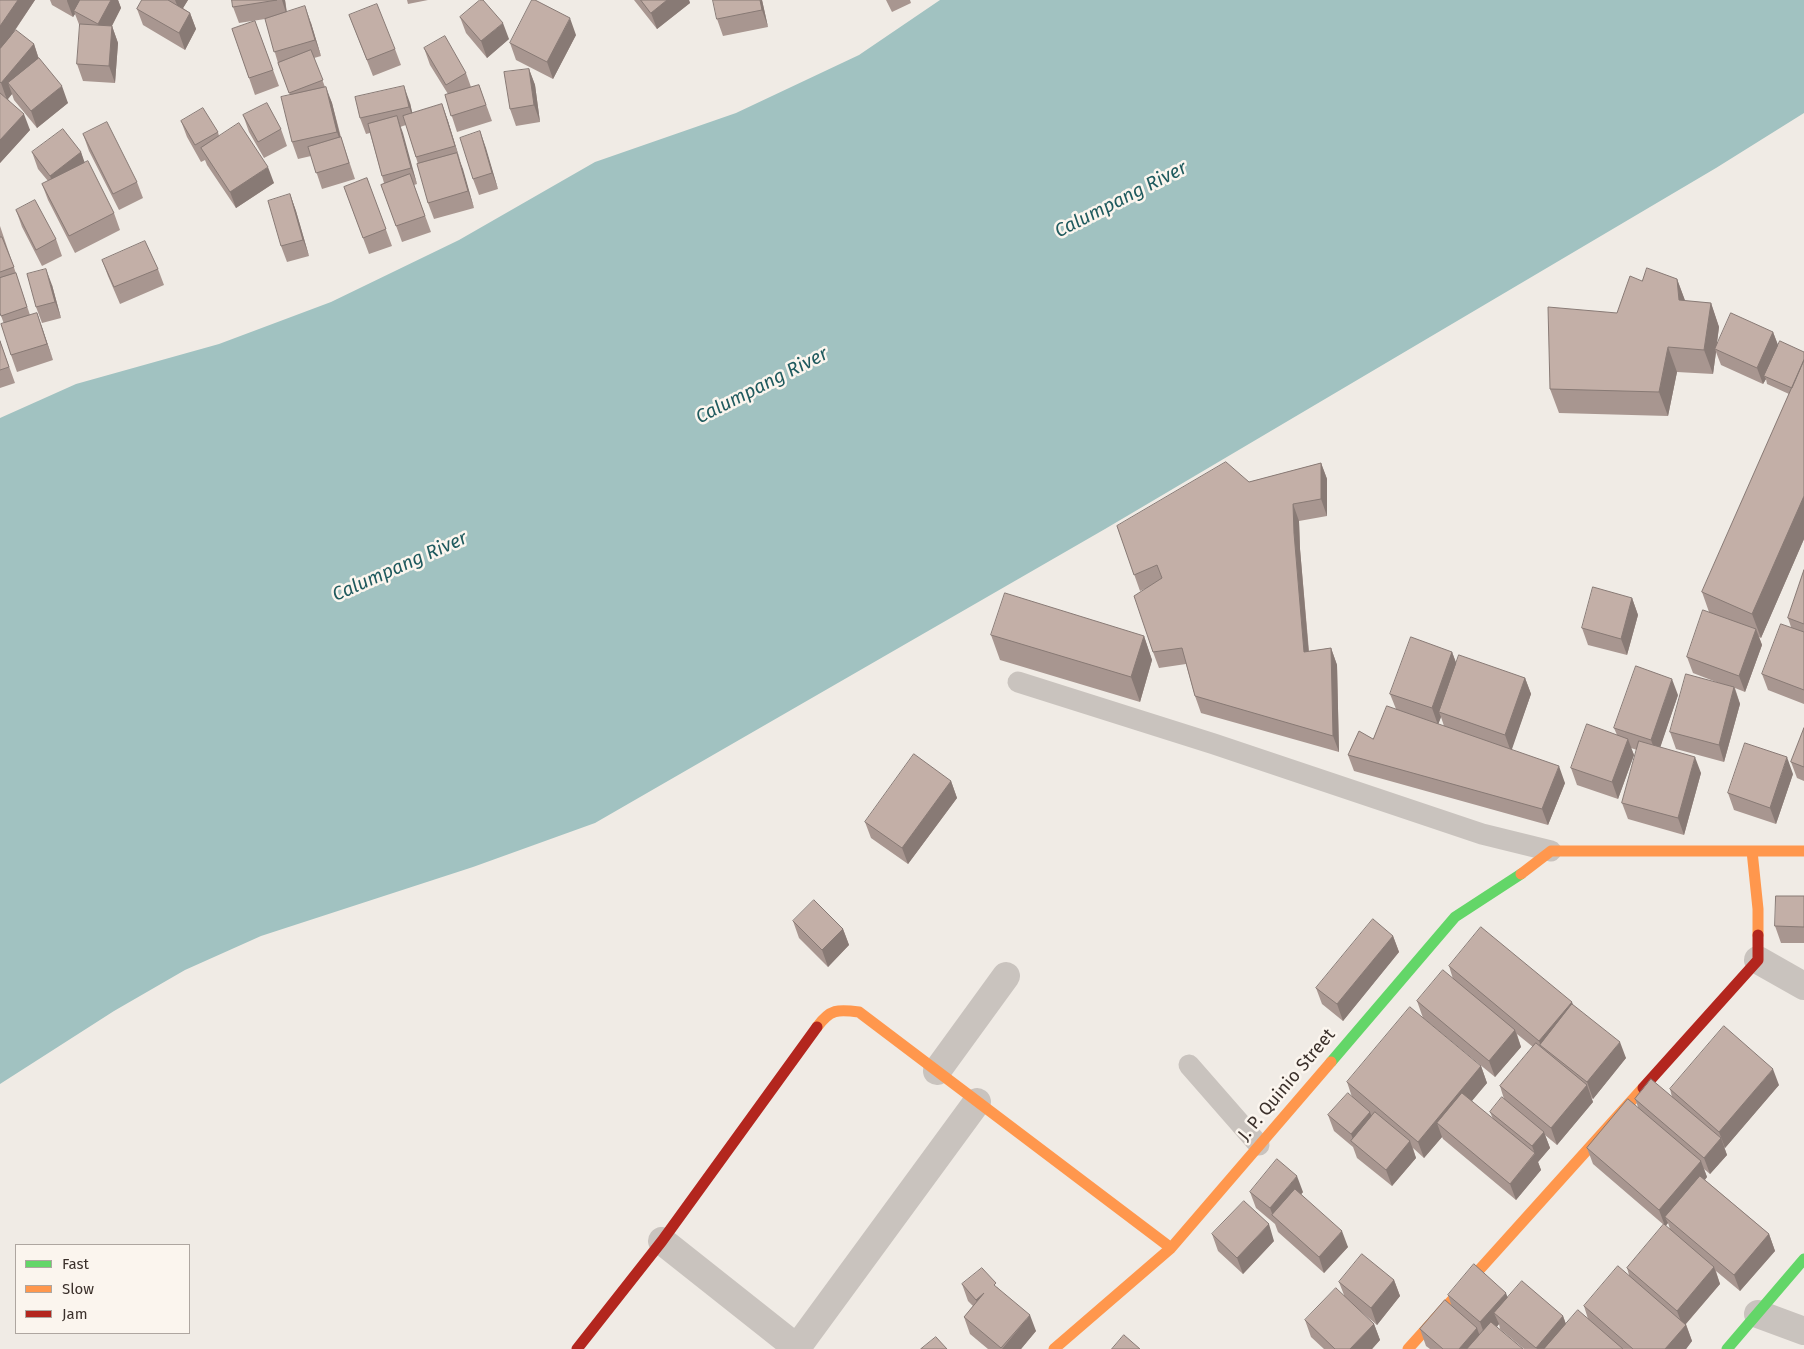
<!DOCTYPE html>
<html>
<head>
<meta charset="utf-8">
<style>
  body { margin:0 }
  #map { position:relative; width:1804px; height:1349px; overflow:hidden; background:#f0ebe5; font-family:"Fira Sans",sans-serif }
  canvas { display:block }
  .legend { position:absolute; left:15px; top:1244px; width:175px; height:90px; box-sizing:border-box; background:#fbf5ee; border:1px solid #aea6a0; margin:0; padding:6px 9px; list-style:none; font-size:15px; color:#3b302b }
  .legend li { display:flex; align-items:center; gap:10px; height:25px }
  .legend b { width:25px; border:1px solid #aea6a0 }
</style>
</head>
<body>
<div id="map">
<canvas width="1804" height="1349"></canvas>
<ul class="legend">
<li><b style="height:6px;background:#63d668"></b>Fast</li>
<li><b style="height:6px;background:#ff974d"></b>Slow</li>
<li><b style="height:6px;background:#b3261e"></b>Jam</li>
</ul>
</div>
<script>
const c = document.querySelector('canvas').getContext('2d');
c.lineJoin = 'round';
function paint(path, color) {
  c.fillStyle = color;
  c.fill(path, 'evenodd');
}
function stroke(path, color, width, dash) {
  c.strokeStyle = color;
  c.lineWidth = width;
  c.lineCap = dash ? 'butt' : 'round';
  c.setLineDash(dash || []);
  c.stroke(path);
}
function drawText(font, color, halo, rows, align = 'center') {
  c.font = font + ' "Fira Sans",sans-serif';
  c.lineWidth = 5;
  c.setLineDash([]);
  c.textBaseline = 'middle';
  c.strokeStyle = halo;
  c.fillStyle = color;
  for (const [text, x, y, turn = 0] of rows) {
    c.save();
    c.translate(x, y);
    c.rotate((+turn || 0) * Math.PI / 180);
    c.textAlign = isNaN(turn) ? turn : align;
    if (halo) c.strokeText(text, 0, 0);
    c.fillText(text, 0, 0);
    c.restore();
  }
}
const water = new Path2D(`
  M940 0H1804V113L1716 168 1105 529 595 823 473 867 261 936 185 970 114 1011 0 1084V418L76 384 219 344 331 302 459 240 595 162 736 113 859 55Z`);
const lane = new Path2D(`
  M1018 682 1214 744 1482 834 1551 851
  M1189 1065 1259 1145`);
const street = new Path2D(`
  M1758 960 1804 986
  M937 1071 1006 976
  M662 1241 797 1348
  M1758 1314 1804 1331
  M796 1349 977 1102`);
const fast = new Path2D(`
  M1331 1062 1455 917 1521 874
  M1727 1349 1804 1259`);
const slow = new Path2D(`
  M1752 851 1758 909V935
  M1521 874 1551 851H1804
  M817 1027C830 1009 838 1009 859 1012L1171 1248
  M1054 1349 1171 1248 1331 1062
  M1408 1349 1643 1088`);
const jam = new Path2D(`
  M1643 1088 1758 960V935
  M577 1349 662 1241 817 1027`);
const wall = new Path2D(`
  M0 0H35L10 38 34 44 39 59 68 103 37 128 14 100 12 94 8 99 30 130 0 163Z
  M50 0H118L121 8 112 26 118 43 115 83 83 81 77 64 80 27 75 14 73 17 52 5Z
  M142 0H188L183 8 190 13 196 29 185 50 143 25 137 9Z
  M232 0H285L287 12 311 23 321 56 314 58 325 87 332 103 341 137 355 179 322 189 311 156 298 159 292 142 290 95 278 63 265 19 239 23 233 7Z
  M407 0H428L408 4Z
  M634 0H689L690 3 657 29Z
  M762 0 768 27 723 36 717 19Z
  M886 0H910L911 3 892 12Z
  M349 15 395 49 401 65 373 76Z
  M460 17 509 39 487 58 466 33Z
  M255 21 279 86 255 95 232 29Z
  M576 35 553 79 516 60 510 43Z
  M424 48 466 73 471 87 479 85 492 121 457 132 445 95 448 94 430 65Z
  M529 69 535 85 540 122 516 126 510 109Z
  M410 103 412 113 442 104 448 121 474 208 434 219 428 203 418 164 406 125 400 127 417 184 414 185 431 232 402 242 381 185 384 183 370 133 366 134 360 118Z
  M243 115 281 129 287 146 264 158 249 132Z
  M181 121 218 132 219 136 274 183 236 208 207 165 205 160 201 162 187 137Z
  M480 131 498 189 479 195 473 179Z
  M83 134 137 182 143 198 119 210 89 151Z
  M32 152H81L84 163 114 213 120 230 75 253 48 200 42 184 48 181 38 169Z
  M367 178 392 246 369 254 344 187Z
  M290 194 296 211 309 256 287 262 281 246Z
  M16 210 56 239 62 256 42 266 22 227Z
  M0 226 30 315 37 313 53 360 17 372 11 355 4 324 0 313Z
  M102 260 158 269 164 285 120 304 108 276Z
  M1677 279 1685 301 1711 303 1719 327 1717 343 1773 332 1778 345 1804 352V539L1761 638 1759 637 1762 645 1745 692 1735 688 1740 704 1724 762 1676 749 1670 732 1724 685 1693 673 1687 657 1709 612 1702 592 1789 394 1767 384 1766 379 1763 384 1721 365 1716 352 1713 374 1677 372 1668 416 1559 413 1550 389 1617 313 1642 281Z
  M52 285 61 318 42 323 36 307Z
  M0 341 15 383 0 388Z
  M1321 463 1327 479V516L1299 521 1300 549 1309 651 1331 648 1337 665 1339 752 1201 713 1195 696 1186 664 1159 668 1153 652 1147 588 1140 591 1117 526 1249 482Z
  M1804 570V704L1768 690 1762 674 1791 627 1788 618Z
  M1632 598 1638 615 1627 655 1588 645 1582 628Z
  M991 635 1144 636 1152 660 1140 702 1000 660Z
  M1452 652 1456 663 1525 678 1531 694 1511 750 1565 783 1548 825 1354 771 1348 755 1373 739 1396 709 1390 694ZM1441 717 1444 726 1438 724Z
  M1678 695 1660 747 1701 773 1684 835 1628 819 1622 803 1637 750 1631 748 1634 755 1618 799 1577 785 1571 768 1617 735 1614 728Z
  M1804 728V781L1797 778 1791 762Z
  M1793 774 1776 824 1734 810 1728 793Z
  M951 781 957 798 908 864 871 838 865 822Z
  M1804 896V943H1781L1775 926Z
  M793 921 843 929 849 945 828 967 799 938Z
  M1393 936 1399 952 1343 1021 1322 1004 1316 988Z
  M1449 966 1572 1002V1004L1626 1058 1593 1099 1591 1097 1593 1102 1557 1145 1545 1135 1550 1148 1538 1162 1541 1170 1516 1200 1443 1139 1442 1137 1424 1158 1413 1148 1416 1158 1392 1186 1357 1158 1353 1147 1334 1131 1328 1115 1352 1097 1347 1082 1481 1066 1487 1083 1471 1101 1493 1119 1490 1112 1504 1099 1500 1086 1533 1047 1517 1034 1521 1047 1495 1077 1423 1018 1417 1001 1453 979Z
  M1779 1085 1725 1148 1724 1147 1727 1155 1710 1174 1704 1169 1707 1177 1705 1180 1769 1234 1775 1251 1740 1291 1716 1271 1720 1284 1686 1324 1692 1341 1686 1349H1524L1500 1329 1499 1324 1497 1327 1523 1349H1430L1426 1346 1420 1329 1452 1307 1448 1295 1508 1297 1563 1316 1566 1324 1588 1319 1584 1306 1629 1275 1627 1268 1664 1225 1593 1164 1587 1148 1638 1107 1635 1099 1672 1097 1670 1089ZM1668 1223 1670 1229 1666 1226Z
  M1250 1192H1303L1301 1194 1348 1247 1324 1273 1278 1232 1275 1224 1256 1208Z
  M1212 1234 1274 1241 1243 1274 1218 1251Z
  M1394 1280 1400 1296 1377 1325 1359 1310 1374 1324 1380 1340 1372 1349H1324L1311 1337 1305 1320 1344 1295 1339 1282Z
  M962 1284 997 1287 1036 1331 1021 1349H988L970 1334 964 1317 973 1306 968 1301Z`);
const shadedWall = new Path2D(`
  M18 0H35L0 52V26Z
  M67 0H83L74 11 75 14 73 17 67 1Z
  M111 0H118L121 8 104 41 98 24Z
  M175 0H188L180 13Z
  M282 0H285L287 16Z
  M667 0H689L690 3 657 29 651 13Z
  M760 0H762L768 27 762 10Z
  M305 6 311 23 321 56 315 40Z
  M190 13 196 29 185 50 179 33Z
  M570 18 576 35 553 79 547 62Z
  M503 23 509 39 487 58 481 41Z
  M112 26 118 43 115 83 109 66Z
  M34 44 39 60 8 83 12 94 7 100 1 83Z
  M529 69 535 85 540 122 534 105Z
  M62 86 68 103 37 128 31 111Z
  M404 86 410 103 415 124 409 107Z
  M326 87 332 103 343 148 337 132Z
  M442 104 448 121 461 163 455 146Z
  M24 114 30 130 0 163V140Z
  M397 116 403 133 417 184 411 168Z
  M480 131 486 148 498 189 492 173Z
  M81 152 87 169 56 192 50 176Z
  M457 153 463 169 474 208 468 191Z
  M268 167 274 183 236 208 230 192Z
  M290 194 296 211 309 256 303 240Z
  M46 269 52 285 61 318 55 302Z
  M1677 279 1686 303 1679 300Z
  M1711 303 1719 327 1716 349H1715L1716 352 1713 374 1704 350Z
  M37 313 43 330 53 360 47 344Z
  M1773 332 1779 348 1764 376 1766 379 1763 384 1757 368Z
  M1668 347 1677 372 1668 416 1659 392Z
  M1321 463 1327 479V516L1321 499Z
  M1804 496V539L1761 638 1752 614Z
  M1293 504 1299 521 1300 549 1310 668 1304 652 1294 533Z
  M1632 598 1638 615 1627 655 1621 639Z
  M1756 629 1762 645 1745 692 1739 676Z
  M1144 636 1152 660 1140 702 1131 677Z
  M1331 648 1337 665 1339 752 1333 736Z
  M1452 652 1458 668 1439 712 1441 717 1438 725 1432 708Z
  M1525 678 1531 694 1511 752 1505 735Z
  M1672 679 1678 695 1657 757 1651 740Z
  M1734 687 1740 704 1724 762 1719 745Z
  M1628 739 1634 755 1618 799 1612 782Z
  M1695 757 1701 773 1684 835 1678 818Z
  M1787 757 1793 774 1776 824 1770 808Z
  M1559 766 1565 783 1548 825 1542 809Z
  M951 781 957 798 908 864 902 848Z
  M843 929 849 945 828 967 822 950Z
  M1393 936 1399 952 1343 1021 1337 1004Z
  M1572 1002 1578 1019 1541 1046 1539 1041Z
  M1515 1030 1521 1047 1495 1077 1489 1061Z
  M1620 1042 1626 1058 1593 1099 1587 1082Z
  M1481 1066 1487 1083 1447 1131 1437 1123 1442 1137 1424 1158 1418 1142Z
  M1773 1069 1779 1085 1725 1148 1719 1132Z
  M1587 1085 1593 1102 1557 1145 1551 1128Z
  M1370 1112 1376 1128 1355 1144 1351 1134Z
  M1544 1132 1550 1148 1538 1162 1541 1170 1516 1200 1510 1184 1535 1154 1532 1146Z
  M1721 1138 1727 1155 1710 1174 1704 1158Z
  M1410 1141 1416 1158 1392 1186 1386 1170Z
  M1701 1161 1707 1177 1670 1221 1665 1217 1668 1223 1665 1226 1659 1210Z
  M1297 1176 1303 1192 1279 1221 1273 1216 1270 1208Z
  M1269 1224 1274 1241 1243 1274 1237 1258Z
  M1342 1231 1348 1247 1324 1273 1319 1257Z
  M1769 1234 1775 1251 1740 1291 1734 1275Z
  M1714 1267 1720 1284 1683 1327 1677 1311Z
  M1394 1280 1400 1296 1377 1325 1371 1308Z
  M984 1293 982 1316 976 1300Z
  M1506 1293 1512 1309 1494 1313 1499 1324 1486 1339 1480 1322Z
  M1030 1315 1036 1331 1021 1349H1002Z
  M1563 1316 1569 1333 1555 1349H1537L1536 1348Z
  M1374 1324 1380 1340 1372 1349H1350Z
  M1686 1325 1692 1341 1686 1349H1665Z
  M1477 1328 1483 1345 1479 1349H1459Z`);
const building = new Path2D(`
  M0 0H18L0 26Z
  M80 0H111L98 24 74 11Z
  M142 0H168L190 13 179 33 137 9Z
  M232 0H277L233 7Z
  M480 0H483L503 23 481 41 460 17Z
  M532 0H535L570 18 547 62 510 43Z
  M641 0H667L651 13Z
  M713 0H760L762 10 717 19Z
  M377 4 395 49 367 60 349 15Z
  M305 6 315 40 274 52 265 19Z
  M255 21 273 70 249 78 232 29Z
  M80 24 112 26 109 66 77 64Z
  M16 30 34 44 1 83 0 82V49Z
  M445 36 466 73 446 85 424 48Z
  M311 50 323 80 289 93 278 63Z
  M39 58 62 86 31 111 8 83Z
  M529 69 534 105 510 109 504 72Z
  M479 85 486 105 451 116 445 95Z
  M404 86 409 107 360 118 355 97Z
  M326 87 337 132 292 142 281 97Z
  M0 93 24 114 0 140Z
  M267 103 281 129 258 142 243 115Z
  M442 104 455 146 416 157 403 116Z
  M203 108 218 132 195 145 181 121Z
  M397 116 411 168 382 176 368 124Z
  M107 122 137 182 113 194 83 134Z
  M239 123 268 167 230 192 201 148Z
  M63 129 81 152 50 176 32 152Z
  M480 131 492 173 473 179 460 138Z
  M341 137 349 163 316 173 308 147Z
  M457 153 468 191 428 203 417 164Z
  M88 161 114 213 69 236 42 184Z
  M410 174 425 216 396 226 381 185Z
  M367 178 386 229 363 238 344 187Z
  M290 194 303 240 281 246 268 201Z
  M35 200 56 239 36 250 16 210Z
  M0 237H2L14 267 0 272Z
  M145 241 158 269 114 287 102 260Z
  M1647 268 1677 279 1679 300 1711 303 1704 350 1668 347 1659 392 1550 389 1548 307 1617 313 1630 276 1642 281Z
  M46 269 55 302 36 307 27 274Z
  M16 273 27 307 1 316 0 313V278Z
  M37 313 47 344 11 355 1 324Z
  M1731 313 1773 332 1757 368 1715 349Z
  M0 341 9 367 0 370Z
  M1780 341 1804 352V360L1792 388 1764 376Z
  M1804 360V496L1752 614 1702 592Z
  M1226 462 1249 482 1321 463V499L1293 504 1294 533 1304 652 1331 648 1333 736 1195 696 1182 648 1153 652 1134 596 1162 578 1157 565 1134 575 1117 526Z
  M1804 570V624L1788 618Z
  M1593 587 1632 598 1621 639 1582 628Z
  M1005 593 1144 636 1131 677 991 635Z
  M1703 610 1756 629 1739 676 1687 657Z
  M1781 624 1804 632V690L1762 674Z
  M1411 637 1452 652 1432 708 1390 694Z
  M1459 655 1525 678 1505 735 1439 712Z
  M1636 666 1672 679 1651 740 1614 728Z
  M1686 674 1734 687 1719 745 1670 732Z
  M1387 706 1559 766 1542 809 1348 755 1359 731 1373 739Z
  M1587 724 1628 739 1612 782 1571 768Z
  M1804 728V767L1791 762Z
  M1639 741 1695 757 1678 818 1622 803Z
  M1745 743 1787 757 1770 808 1728 793Z
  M914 754 951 781 902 848 865 822Z
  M1776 896H1804V927L1775 926Z
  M814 900 843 929 822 950 793 921Z
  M1373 919 1393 936 1337 1004 1316 988Z
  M1481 927 1572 1002 1539 1041 1449 966Z
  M1443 970 1515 1030 1489 1061 1417 1001Z
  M1572 1004 1620 1042 1587 1082 1540 1045Z
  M1410 1007 1481 1066 1418 1142 1347 1082Z
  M1724 1026 1773 1069 1719 1132 1670 1089Z
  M1536 1043 1587 1085 1551 1128 1500 1086Z
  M1651 1079 1721 1138 1704 1158 1635 1099Z
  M1348 1093 1370 1112 1351 1134 1328 1115Z
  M1462 1093 1535 1153 1510 1184 1437 1123Z
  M1502 1097 1544 1132 1532 1146 1490 1112Z
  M1628 1099 1701 1161 1659 1210 1587 1148Z
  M1375 1112 1410 1141 1386 1170 1351 1141Z
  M1277 1159 1297 1176 1270 1208 1250 1192Z
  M1700 1176 1769 1234 1734 1275 1665 1217Z
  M1295 1189 1342 1231 1319 1257 1272 1215Z
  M1244 1201 1269 1224 1237 1258 1212 1234Z
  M1664 1224 1714 1267 1677 1311 1627 1268Z
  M1362 1254 1394 1280 1371 1308 1339 1282Z
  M1474 1264 1506 1293 1480 1322 1448 1295Z
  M1618 1266 1686 1325 1665 1349H1633L1584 1306Z
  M982 1268 996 1283 994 1285 1030 1315 1001 1348 964 1317 984 1293 976 1300 962 1284Z
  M1522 1281 1563 1316 1536 1348 1494 1313Z
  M1336 1288 1374 1324 1350 1349H1335L1305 1320Z
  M1445 1300 1477 1328 1459 1349H1443L1420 1329Z
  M1578 1310 1623 1349H1544Z
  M1491 1322 1523 1349H1467Z
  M1124 1335 1140 1349H1112Z
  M936 1337 947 1349H921Z`);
const streetNames = [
  ["J. P. Quinio Street",1287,1085,-50]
];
const waterNames = [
  ["Calumpang River",1121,200,-27],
  ["Calumpang River",762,386,-27],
  ["Calumpang River",400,567,-24]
];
paint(water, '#a1c2c1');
stroke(lane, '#c9c3be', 21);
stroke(street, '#c9c3be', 28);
stroke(fast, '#63d668', 11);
stroke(slow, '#ff974d', 11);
stroke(jam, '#b3261e', 11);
paint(wall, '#a89690');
paint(shadedWall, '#887a75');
paint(building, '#c3afa7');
stroke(building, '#887a75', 1);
drawText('18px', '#3b302b', '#fbf5ee', streetNames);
drawText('italic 19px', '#1f5a5e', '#fbf5ee', waterNames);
</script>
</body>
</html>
